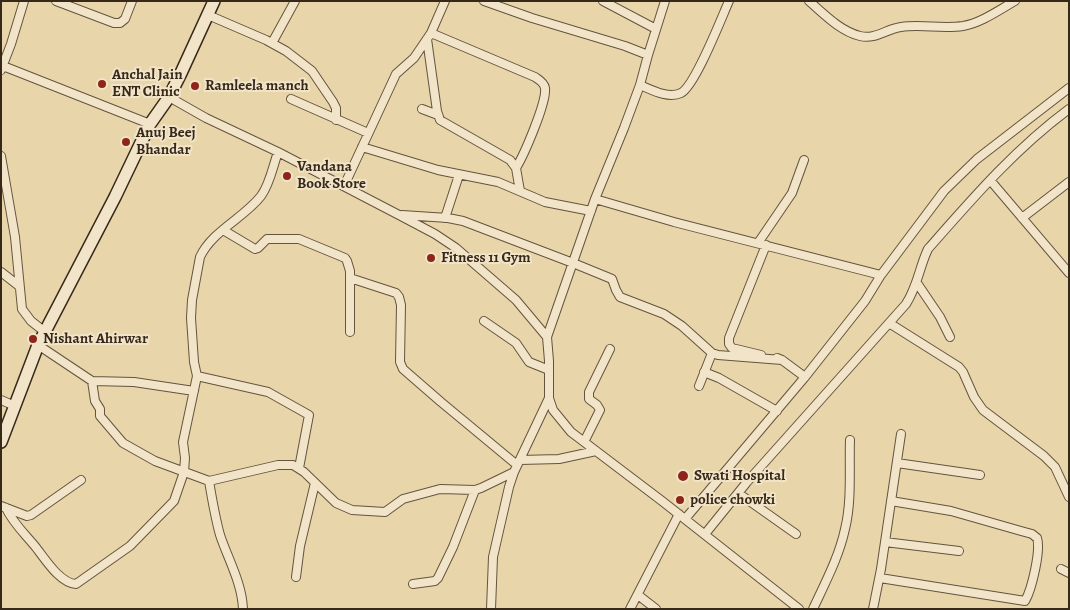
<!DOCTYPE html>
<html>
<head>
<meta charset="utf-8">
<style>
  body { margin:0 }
  #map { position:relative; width:1070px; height:610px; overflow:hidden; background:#e9d5aa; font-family:Alegreya,serif }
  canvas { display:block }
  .frame { position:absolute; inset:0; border:2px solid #37291a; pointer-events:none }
</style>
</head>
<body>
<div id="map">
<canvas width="1070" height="610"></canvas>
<div class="frame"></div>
</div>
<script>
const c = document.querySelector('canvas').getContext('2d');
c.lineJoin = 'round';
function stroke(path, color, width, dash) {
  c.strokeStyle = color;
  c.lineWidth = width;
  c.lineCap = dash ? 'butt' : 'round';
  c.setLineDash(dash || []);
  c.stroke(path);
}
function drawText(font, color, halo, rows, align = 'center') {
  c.font = font + ' Alegreya,serif';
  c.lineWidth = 4;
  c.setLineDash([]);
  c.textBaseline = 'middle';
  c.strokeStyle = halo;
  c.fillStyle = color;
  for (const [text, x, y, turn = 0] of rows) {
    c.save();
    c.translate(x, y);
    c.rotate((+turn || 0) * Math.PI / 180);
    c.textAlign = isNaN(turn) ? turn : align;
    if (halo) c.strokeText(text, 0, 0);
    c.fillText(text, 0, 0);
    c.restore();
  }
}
const minor = new Path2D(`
  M56 1 114 23H120L125 19 132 1
  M484 1 532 18 625 46 648 55
  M603 1 656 29
  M809 1C824 14 840 31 860 36 875 40 886 29 901 27 921 24 942 29 963 26 981 23 999 10 1015 1
  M208 15 266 40 286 51 312 71 333 102 336 108V120
  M431 33 535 77C539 80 544 82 545 88 547 102 524 155 516 168
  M427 39 437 111 440 120 510 160 516 168 520 191
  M272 43 295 1
  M3 66 150 124
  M1 70 11 44 24 1
  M640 85C652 90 668 99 681 93 695 86 721 19 729 1
  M169 97 206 118 278 152 399 215 435 234 456 248 516 300 547 337 549 361V398L553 410 571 432 662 501 799 609
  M291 99 368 133
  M422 109 438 115
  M362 147 438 170 498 182 545 202 591 211
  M1 156 15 237 22 309 31 321 45 332
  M990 180 1069 273
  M344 186 396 74 414 58 431 33 445 1
  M595 199 674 222 881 275 944 191 977 159 1069 88
  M402 215 448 218 463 221 573 263 612 279 616 290 620 297 664 314 682 326 712 353 718 355 782 360
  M445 218 459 175
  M1022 218 1069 182
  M223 230 255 249 258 248 267 239H299L345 258 347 261 350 271V332
  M758 243 792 193 804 160
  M1 272 19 286
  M350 278 396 293 399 297 401 305 400 362 403 369 441 402 517 465
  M917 283 940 317 950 337
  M484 321 516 343 529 362 549 370
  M889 323 959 367 963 372 974 397 983 410 1044 456 1055 467 1069 497
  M547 337 595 199 624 128 640 85 648 55 665 1
  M38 345 92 381 134 382 194 391
  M761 355 732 348 729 344V338L766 245
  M777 358 782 360 805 377
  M704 372 719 378 777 411
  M197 376 268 392 309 415 299 468
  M92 381 95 401 100 409V416L123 443 155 461 209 481 278 465H293L304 472 336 503 352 510 385 512 403 499 440 489 475 490 481 488 514 472
  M699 386 712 353
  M1 400 15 406
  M584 442 600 410 597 405 589 399V392L610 349
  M520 460 559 459 596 451
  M897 463 980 475
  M209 481C212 499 215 517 220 535 228 559 242 583 243 609
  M738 493 796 534
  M1 506 27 516 31 515 81 480
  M6 508C13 523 24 533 34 545 44 557 59 583 76 584L130 546 174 501 184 472 185 458 183 442 197 376 194 362 191 318 192 300 200 257C212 231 244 218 261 196 270 184 273 166 278 152
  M685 519 805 377 865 301 881 275
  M705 534 747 482 906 304C918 285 919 268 928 249 972 199 1015 149 1069 109
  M885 542 959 551
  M1061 569 1069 573
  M296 577 300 546 315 483
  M880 578 1025 601C1032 589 1041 550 1037 538L1032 534 1021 531 951 511 891 501
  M413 584 435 581 438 578 453 547 475 490
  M638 595 656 609
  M491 609 493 557 509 487 514 472 549 398
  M630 609 679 514
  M813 609C825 583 839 557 845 529 852 501 849 469 850 440
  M873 609 881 569 901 434`);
const secondary = new Path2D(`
  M1 442 38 345 115 197 150 124 169 97 181 73 214 1`);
const markers = [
  [102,84,5,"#8f2418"],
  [195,86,5,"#8f2418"],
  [126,142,5,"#8f2418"],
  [287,176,5,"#8f2418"],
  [431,258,5,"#8f2418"],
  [33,339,5,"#8f2418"],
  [683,476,6,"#8f2418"],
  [680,500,5,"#8f2418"]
];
const poiNames = [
  ["Anchal Jain",112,75],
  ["ENT Clinic",112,92],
  ["Ramleela manch",205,86],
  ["Anuj Beej",136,133],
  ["Bhandar",136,150],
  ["Vandana",297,167],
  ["Book Store",297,184],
  ["Fitness 11 Gym",441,258],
  ["Nishant Ahirwar",43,339],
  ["Swati Hospital",694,476],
  ["police chowki",690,500]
];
stroke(minor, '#64543e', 10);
stroke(secondary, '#37291a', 14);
stroke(minor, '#f1e4c8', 8);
stroke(secondary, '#f1e4c8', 11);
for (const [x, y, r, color] of markers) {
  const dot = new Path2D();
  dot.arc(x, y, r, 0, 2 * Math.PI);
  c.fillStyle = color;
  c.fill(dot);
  stroke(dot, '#f1e4c8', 2);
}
drawText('bold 15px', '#37291a', '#f1e4c8', poiNames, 'left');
</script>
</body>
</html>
